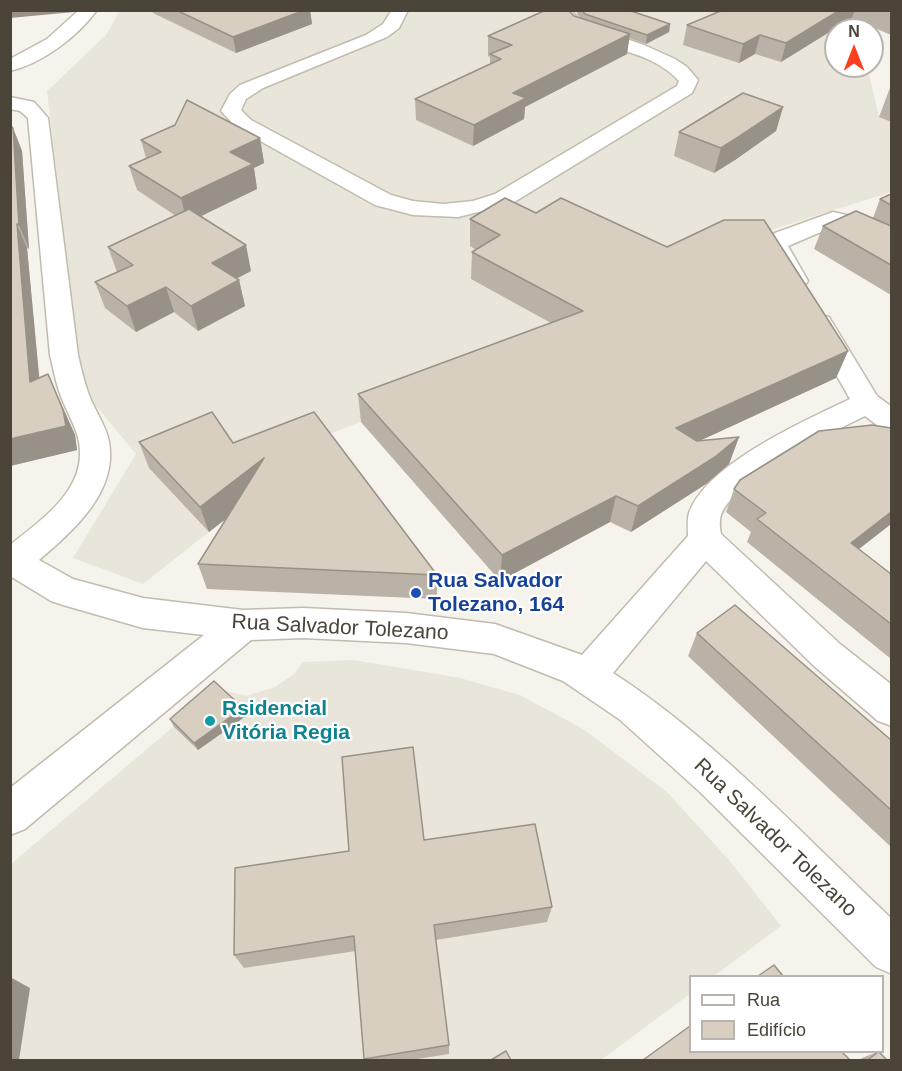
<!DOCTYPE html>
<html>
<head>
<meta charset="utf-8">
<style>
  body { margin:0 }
  #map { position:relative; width:902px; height:1071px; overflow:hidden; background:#f6f3ec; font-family:Arial,sans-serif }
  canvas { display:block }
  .frame { position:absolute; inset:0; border:12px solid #4b4439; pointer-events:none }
  .legend { position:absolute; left:689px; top:975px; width:195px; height:78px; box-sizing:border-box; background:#fff; border:2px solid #b7b4b0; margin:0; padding:8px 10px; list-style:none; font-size:18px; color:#4b4439 }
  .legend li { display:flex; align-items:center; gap:12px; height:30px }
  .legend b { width:30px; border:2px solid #b7b4b0 }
  .north { position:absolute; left:824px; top:18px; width:60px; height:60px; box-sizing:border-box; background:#fff; border:2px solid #b7b4b0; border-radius:50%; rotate:0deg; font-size:16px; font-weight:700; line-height:24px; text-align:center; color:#4b4439 }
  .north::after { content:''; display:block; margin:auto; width:21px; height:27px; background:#fc3f1d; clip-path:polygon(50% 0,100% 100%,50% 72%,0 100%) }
</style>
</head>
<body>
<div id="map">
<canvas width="902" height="1071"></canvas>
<div class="frame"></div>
<ul class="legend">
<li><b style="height:8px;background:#fff"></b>Rua</li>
<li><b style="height:16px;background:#d8cfc1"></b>Edifício</li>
</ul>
<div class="north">N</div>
</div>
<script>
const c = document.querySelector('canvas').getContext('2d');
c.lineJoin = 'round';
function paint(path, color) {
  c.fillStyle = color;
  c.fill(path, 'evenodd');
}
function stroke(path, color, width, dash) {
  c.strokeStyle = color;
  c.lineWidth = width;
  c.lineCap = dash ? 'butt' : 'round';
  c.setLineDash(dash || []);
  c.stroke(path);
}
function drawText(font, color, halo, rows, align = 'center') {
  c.font = font + ' Arial,sans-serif';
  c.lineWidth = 4.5;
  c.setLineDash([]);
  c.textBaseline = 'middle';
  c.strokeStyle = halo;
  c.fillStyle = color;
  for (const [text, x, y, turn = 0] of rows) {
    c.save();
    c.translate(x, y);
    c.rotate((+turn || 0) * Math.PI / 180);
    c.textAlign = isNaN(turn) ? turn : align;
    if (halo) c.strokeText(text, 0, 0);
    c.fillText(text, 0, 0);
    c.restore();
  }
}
const residential = new Path2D(`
  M119 11H761L836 36V66H867L879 117 891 122V192L717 247 660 305 230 473 248 501 143 584 73 558 136 454 82 389 47 91 107 34Z
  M354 660 460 678 520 695 583 729 667 792 729 860 781 926 714 976H690V994L601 1060H11V864L218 689 246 696 275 687 294 674 303 662Z`);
const minor = new Path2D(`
  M79 10H97C77 37 43 63 10 71V59L47 39Z
  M392 10H408L399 28 387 37 263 88 246 99 241 110 251 120 391 195 413 201 443 204 473 201 495 194 677 86 679 81C652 51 608 50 573 33 572 32 552 13 550 10H570L583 24 644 45 675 59 687 67 698 80 692 93 511 204 458 217 413 215 375 205 237 128 221 111 230 94 240 85 366 35 383 24Z
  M10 97 34 102 48 118 78 355C81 368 84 382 89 395 95 411 106 425 109 442 118 492 73 531 39 560L73 579 143 598 243 610 303 608 406 613 495 624 582 655 688 536C688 528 687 520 689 513 706 464 806 420 850 399L807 323 811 317 820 315 829 317 877 396 892 407V432L882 429 865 416C834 431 731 483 721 515 719 521 720 528 721 534L840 644 892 685V726L878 721 814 666 706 561 613 673C714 738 804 836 892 919V974L876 967 700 792 619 719 563 681 494 654 406 643 303 638 251 640 25 829 10 835V788L204 635 143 628 63 605 51 601 10 576V545C44 518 93 485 77 434 72 419 64 406 59 391 55 379 53 367 50 355L28 118 20 111 10 109Z
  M833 212 855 217 892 235V252L835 226 788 246 808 281 804 286 795 289 786 286 763 244 775 233Z`);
const wall = new Path2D(`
  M152 10H310L312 24 236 53 153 13Z
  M578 10H628L670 24 669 32 646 44 629 38 627 54 525 107 524 119 473 146 416 120 415 99 490 64V57L488 56V36L574 16 580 18 577 14Z
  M723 10H891V35L852 18 781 62 755 54 739 63 683 45 687 25Z
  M891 85V122L879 117Z
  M783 107 776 131 735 160 714 173 674 156 679 132Z
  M13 128 22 151 29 249 27 248 39 378 59 399 75 435 77 450 10 466Z
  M260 138 264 163 254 168 257 189 200 216 251 271 236 279 239 280 245 306 198 331 174 312 136 332 105 308 95 282 117 272 108 247 176 216 137 190 129 166 146 158 141 140Z
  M891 194V295L814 249 823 226 873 218 880 199Z
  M536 213 848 351 836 378 699 441 739 437 729 464 706 484 631 532 610 522 500 581 361 422 358 394 551 323 471 279 472 252 476 250 470 246V219Z
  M891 428V524L859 549 891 574V659L747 542 751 532 726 512 734 489Z
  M139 442 233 443 437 575V599L207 589 198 564 227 518 209 532 149 468Z
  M697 633 891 740V847L688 656Z
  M243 708 246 716 198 750 174 727 170 719Z
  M424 840 552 907 547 922 436 940 449 1045V1054L411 1060H364V1059L356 951 244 968 234 955Z
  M877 1052H879L887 1060H859L862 1058Z`);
const shadedWall = new Path2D(`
  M10 10H75L74 12 10 18Z
  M305 10H310L312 24 236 53 233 37Z
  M840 10H855L852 18 781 62 786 43Z
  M670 24 669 32 646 44 647 35Z
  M630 34 627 54 525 107 524 119 473 146 474 125 513 93Z
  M760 35 755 54 739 63 743 44Z
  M783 107 776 131 735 160 714 173 721 148Z
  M13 128 22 151 29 249 19 225Z
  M260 138 264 163 254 168 257 189 187 223 181 198 230 152Z
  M17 224 27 248 42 406 30 382Z
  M246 245 251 271 218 288 212 263Z
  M239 280 245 306 198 331 191 306Z
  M166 287 174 312 136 332 127 306Z
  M848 351 836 378 669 455 676 428Z
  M48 374 75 435 77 450 10 466V439Z
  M739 437 729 464 706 484 631 532 638 506Z
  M264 458 270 484 209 532 200 507Z
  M616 496 610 522 500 581 502 555Z
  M891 512V524L837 566 851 543Z
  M243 708 246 716 198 750 194 743Z
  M10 977 30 988 19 1060H10Z`);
const building = new Path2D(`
  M176 10H305L233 37Z
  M546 10H568L574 16 630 34 513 93 526 98 474 125 415 99 501 59 490 54 512 45 488 36Z
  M582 10H628L670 24 647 35 585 14Z
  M723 10H840L786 43 760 35 743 44 687 25Z
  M743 93 783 107 741 135 721 148 679 132Z
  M187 100 260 138 230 152 253 164 181 198 129 166 161 152 141 140 175 125Z
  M10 125 13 128 19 225 17 224 30 382 48 374 63 410 66 426 10 439Z
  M891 194V205L880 199Z
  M505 198 536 213 561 198 667 247 724 220H764L848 351 676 428 697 441 739 437 715 457 638 506 616 496 502 555 358 394 583 311 472 252 500 235 470 219Z
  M189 209 246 245 212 263 239 280 191 306 166 287 127 306 95 282 133 265 108 247Z
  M856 211 891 226V265L823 226Z
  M212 412 233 443 314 412 437 575 198 564 264 458 200 507 139 442Z
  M872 425 891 428V512L851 543 891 574V624L757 519 766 513 734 489 740 480 819 431Z
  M735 605 891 740V810L697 633Z
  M214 681 243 708 194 743 170 719Z
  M413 747 424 840 535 824 552 907 434 925 449 1045 364 1059 354 936 234 955 235 868 349 851 342 757Z
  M774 965 783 976H758Z
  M690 1026V1052H842L850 1060H643Z
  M506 1051 511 1060H491Z
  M878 1052H879L887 1060H868Z`);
const markers = [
  [416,593,6,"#1a4fb4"],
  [210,721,6,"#0f9aa8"]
];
const transitNames = [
  ["Rua Salvador",428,581],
  ["Tolezano, 164",428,605]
];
const streetNames = [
  ["Rua Salvador Tolezano",340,628,3],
  ["Rua Salvador Tolezano",775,838,44]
];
const cultureNames = [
  ["Rsidencial",222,709],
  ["Vitória Regia",222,733]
];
paint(residential, '#eae5da');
stroke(minor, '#c2bbae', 3);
paint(minor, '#fff');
paint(wall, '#bab2a6');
paint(shadedWall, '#979187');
paint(building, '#d8cfc1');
stroke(building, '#979187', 1.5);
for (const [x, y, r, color] of markers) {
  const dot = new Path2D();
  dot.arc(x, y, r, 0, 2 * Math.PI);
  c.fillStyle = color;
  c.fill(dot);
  stroke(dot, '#fff', 2);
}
drawText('bold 21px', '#164399', '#fff', transitNames, 'left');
drawText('21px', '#4b4439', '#fff', streetNames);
drawText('bold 21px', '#0d838f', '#fff', cultureNames, 'left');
</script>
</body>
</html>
